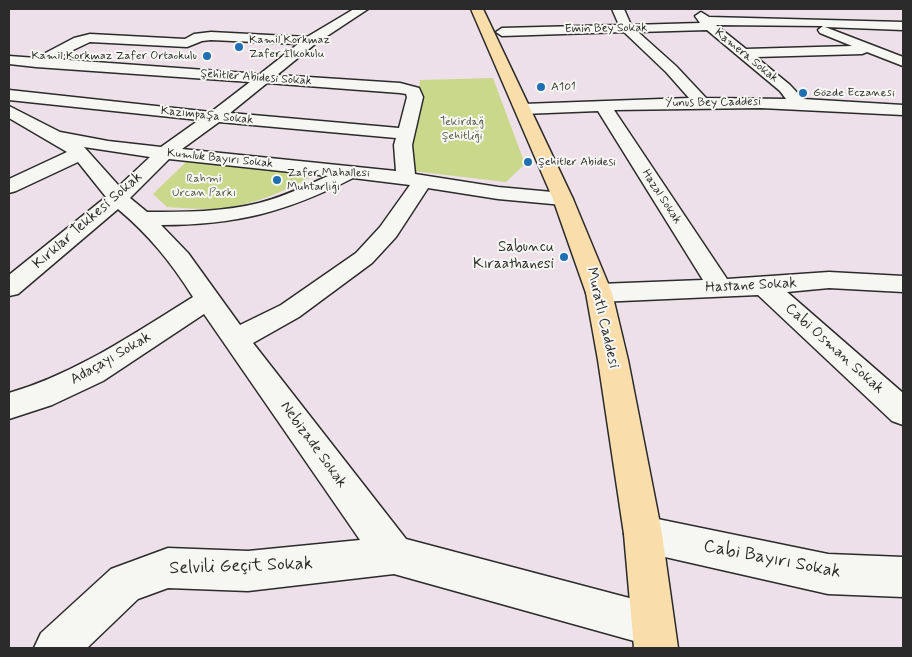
<!DOCTYPE html>
<html>
<head>
<meta charset="utf-8">
<style>
  body { margin:0 }
  #map { position:relative; width:912px; height:657px; overflow:hidden; background:#ede0e8; font-family:Mynerve,sans-serif }
  canvas { display:block }
  .frame { position:absolute; inset:0; border:10px solid #2b2b2b; pointer-events:none }
</style>
</head>
<body>
<div id="map">
<canvas width="912" height="657"></canvas>
<div class="frame"></div>
</div>
<script>
const c = document.querySelector('canvas').getContext('2d');
c.lineJoin = 'round';
function paint(path, color) {
  c.fillStyle = color;
  c.fill(path, 'evenodd');
}
function stroke(path, color, width, dash) {
  c.strokeStyle = color;
  c.lineWidth = width;
  c.lineCap = dash ? 'butt' : 'round';
  c.setLineDash(dash || []);
  c.stroke(path);
}
function drawText(font, color, halo, rows, align = 'center') {
  c.font = font + ' Mynerve,sans-serif';
  c.lineWidth = 4;
  c.setLineDash([]);
  c.textBaseline = 'middle';
  c.strokeStyle = halo;
  c.fillStyle = color;
  for (const [text, x, y, turn = 0] of rows) {
    c.save();
    c.translate(x, y);
    c.rotate((+turn || 0) * Math.PI / 180);
    c.textAlign = isNaN(turn) ? turn : align;
    if (halo) c.strokeText(text, 0, 0);
    c.fillText(text, 0, 0);
    c.restore();
  }
}
const green = new Path2D(`
  M493 78 525 164 506 182 412 171 408 156 417 114 420 80Z
  M186 162 315 174C288 191 246 208 214 209 198 209 182 208 167 207L153 194Z`);
const minor = new Path2D(`
  M354 9H368L315 44 277 75 400 83 419 88 423 97 412 145 415 174 498 187 563 193 570 195 573 199 570 203 563 205 498 199 428 188 396 237 372 263 299 317 253 343 406 539 652 604 667 610 673 625 667 640 652 646 394 574 248 591 168 588 138 599 87 648H34L41 633 111 569 168 548 248 551 360 540 204 314 103 381 52 405 9 419V393C77 373 133 334 193 297 171 262 149 235 118 209L18 294 9 296V275L106 197 78 162 16 191 9 193V179L67 152 9 118V106L60 132 108 141 161 147 199 120 9 100V90L211 112 250 82 36 67 9 64V56L36 58 74 38 90 34 185 39 194 34 211 32 307 37ZM211 40 298 44 260 74 54 59 90 42 187 47 202 41ZM267 83 400 93 406 94 407 97 399 128 230 113ZM219 122 396 138 394 145 396 171 182 149ZM84 147 150 157 119 186ZM169 159 328 176C306 186 283 197 259 203 223 212 185 212 147 212L130 198ZM353 178 410 185 380 227 356 253 281 305 240 325 188 253 161 225C237 225 286 212 353 178Z
  M612 9H624L631 25 700 23 695 16 701 12 709 17 903 22V30L825 27 903 57V66L867 52 862 54 756 57 790 85 803 99 903 105V115L761 108 614 110 727 279 829 272 903 276V292L829 288 787 292 903 393V425L892 421 758 295 599 302 590 299 586 293 590 287 599 284 703 280 598 111 523 114 517 112 515 109 517 106 523 104 689 98 666 72 624 32 502 36 496 32 502 28 619 25ZM716 25 823 26 818 30 820 33 852 46 746 49ZM707 30 780 91 786 99 706 98 676 66 638 32Z
  M643 516 828 554 903 557V597L828 594 643 552 630 547 624 534 630 521Z`);
const major = new Path2D(`
  M471 9H483L573 199 612 293 628 360 662 534 678 648H634L624 534 598 360 586 293 553 199Z`);
const markers = [
  [239,47,5,"#1f6fb2"],
  [207,56,5,"#1f6fb2"],
  [541,87,5,"#1f6fb2"],
  [803,93,5,"#1f6fb2"],
  [528,162,5,"#1f6fb2"],
  [277,180,5,"#1f6fb2"],
  [564,257,5,"#1f6fb2"]
];
const farStreetnames = [
  ["Emin Bey Sokak",606,29,-1],
  ["Kamera Sokak",746,56,39],
  ["Şehitler Abidesi Sokak",256,78,4],
  ["Yunus Bey Caddesi",713,103,-1],
  ["Kazımpaşa Sokak",207,116,6],
  ["Kumluk Bayırı Sokak",220,159,6],
  ["Hazal Sokak",661,197,57]
];
const farPoinames = [
  ["Kamil Korkmaz",249,40],
  ["Zafer İlkokulu",249,54],
  ["Kamil Korkmaz Zafer Ortaokulu",197,56,"right"],
  ["A101",551,87],
  ["Gözde Eczanesi",813,93],
  ["Şehitler Abidesi",538,162],
  ["Zafer Mahallesi",287,173],
  ["Muhtarlığı",287,187]
];
const farParknames = [
  ["Tekirdağ",462,122],
  ["Şehitliği",462,136],
  ["Rahmi",204,179],
  ["Urcan Parkı",204,193]
];
const streetNames = [
  ["Kırklar Tekkesi Sokak",88,221,-41],
  ["Hastane Sokak",751,286,-3],
  ["Muratlı Caddesi",602,318,77],
  ["Cabi Osman Sokak",834,349,42],
  ["Adaçayı Sokak",111,359,-30],
  ["Nebizade Sokak",313,445,54]
];
const poiNames = [
  ["Sabuncu",554,248],
  ["Kıraathanesi",554,265]
];
const nearStreetnames = [
  ["Cabi Bayırı Sokak",772,560,11],
  ["Selvili Geçit Sokak",241,567,-2]
];
paint(green, '#cad88c');
stroke(minor, '#2b2b2b', 3);
stroke(major, '#2b2b2b', 3);
paint(minor, '#f6f6f2');
paint(major, '#f9deab');
for (const [x, y, r, color] of markers) {
  const dot = new Path2D();
  dot.arc(x, y, r, 0, 2 * Math.PI);
  c.fillStyle = color;
  c.fill(dot);
  stroke(dot, '#f6f6f2', 2);
}
drawText('12px', '#2b2b2b', '#f6f6f2', farStreetnames);
drawText('12px', '#2b2b2b', '#f6f6f2', farPoinames, 'left');
drawText('12px', '#535643', '#f6f6f2', farParknames);
drawText('15px', '#2b2b2b', '#f6f6f2', streetNames);
drawText('15px', '#2b2b2b', '#f6f6f2', poiNames, 'right');
drawText('18px', '#2b2b2b', '#f6f6f2', nearStreetnames);
</script>
</body>
</html>
